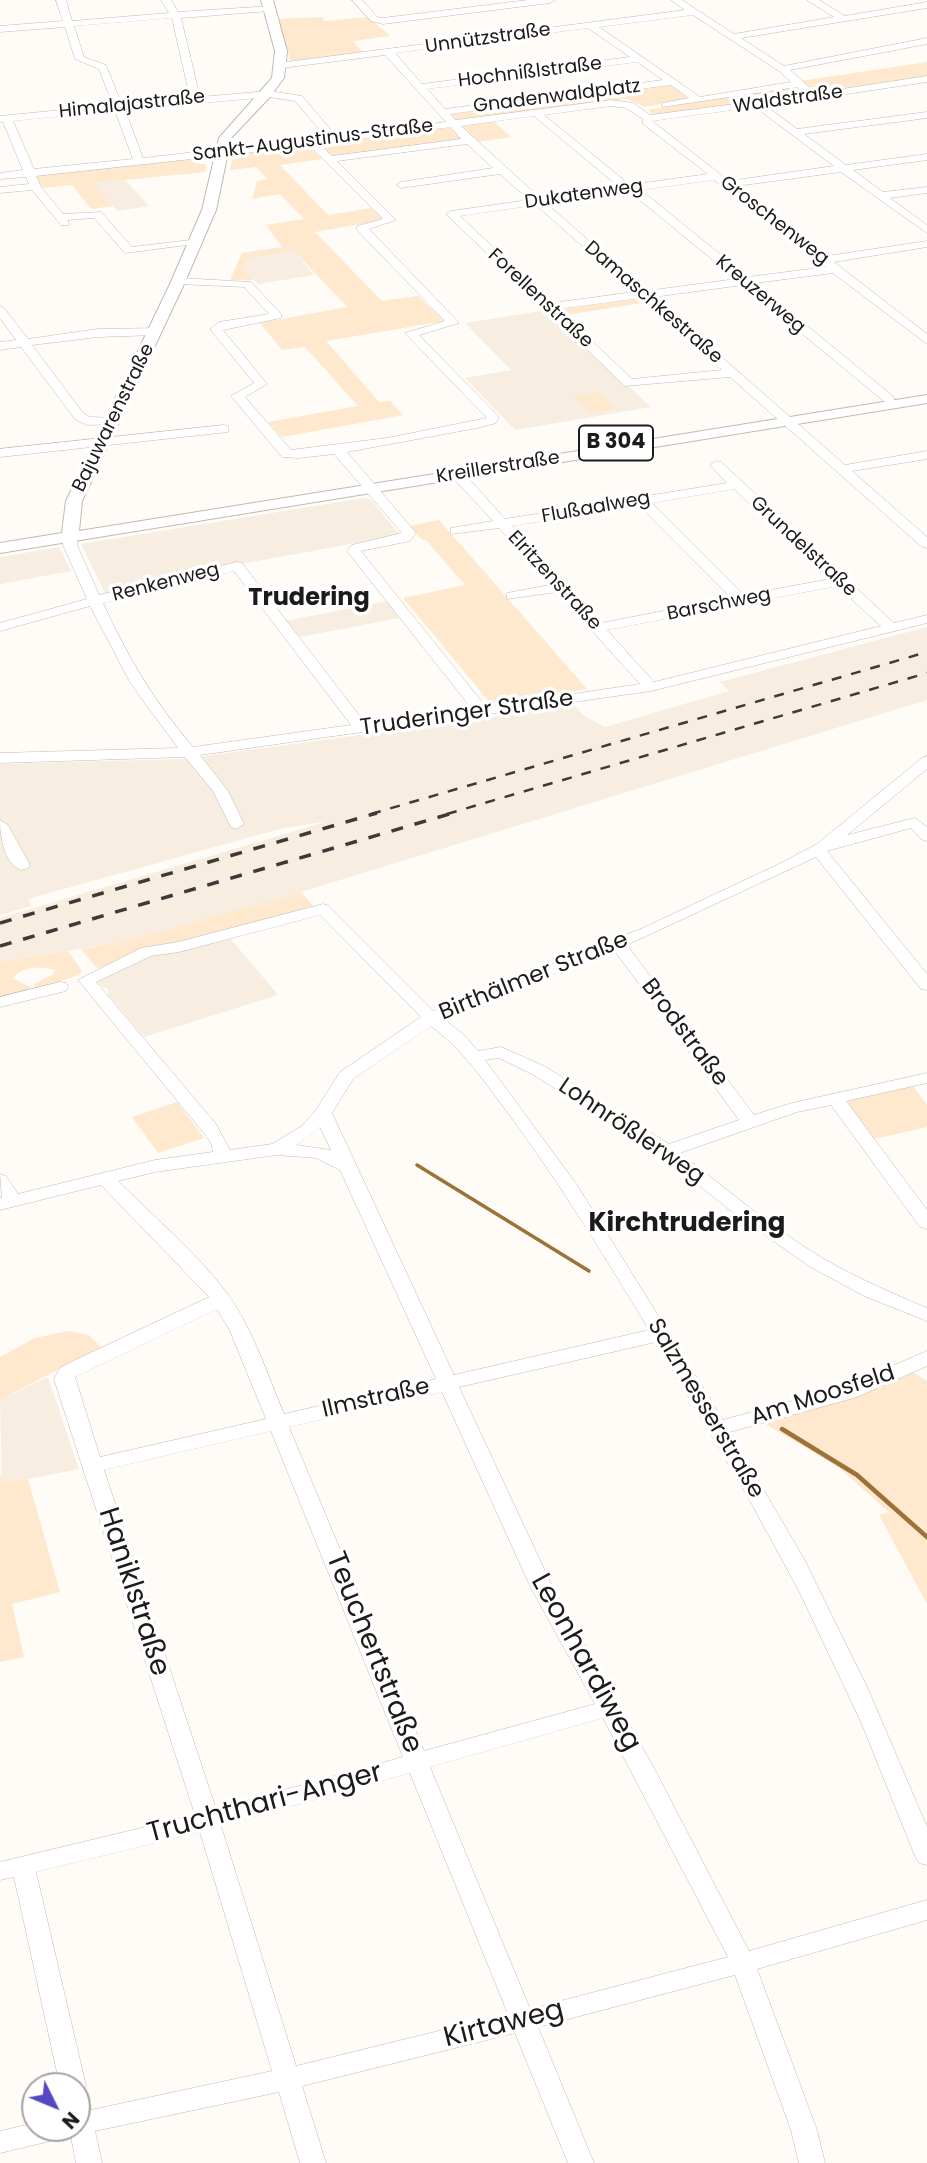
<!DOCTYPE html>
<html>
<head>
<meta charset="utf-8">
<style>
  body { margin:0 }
  #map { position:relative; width:927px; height:2163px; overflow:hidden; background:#fffbf6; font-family:Poppins,sans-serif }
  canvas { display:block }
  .north { position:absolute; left:21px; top:2072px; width:70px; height:70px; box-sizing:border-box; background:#fff; border:2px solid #a5a4a3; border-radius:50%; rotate:133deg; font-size:19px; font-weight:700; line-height:28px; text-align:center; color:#1d1b19 }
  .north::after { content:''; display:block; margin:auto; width:24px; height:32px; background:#5548c0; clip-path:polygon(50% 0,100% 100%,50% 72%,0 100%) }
</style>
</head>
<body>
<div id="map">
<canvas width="927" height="2163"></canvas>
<div class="north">N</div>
</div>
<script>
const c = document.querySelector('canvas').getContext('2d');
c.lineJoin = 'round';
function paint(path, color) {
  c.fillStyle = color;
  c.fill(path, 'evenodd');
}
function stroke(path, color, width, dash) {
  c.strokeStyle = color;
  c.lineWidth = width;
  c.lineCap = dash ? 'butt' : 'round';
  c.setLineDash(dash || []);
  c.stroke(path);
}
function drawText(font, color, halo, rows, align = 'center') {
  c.font = font + ' Poppins,sans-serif';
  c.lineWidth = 7;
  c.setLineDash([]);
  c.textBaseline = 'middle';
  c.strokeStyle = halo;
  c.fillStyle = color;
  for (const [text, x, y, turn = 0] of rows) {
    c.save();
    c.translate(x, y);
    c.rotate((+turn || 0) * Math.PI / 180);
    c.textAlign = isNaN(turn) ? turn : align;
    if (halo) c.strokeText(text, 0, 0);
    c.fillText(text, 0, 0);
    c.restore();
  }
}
const built = new Path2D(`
  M125 180 149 206 117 211 94 183Z
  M294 251 314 275 258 284 244 268 246 259Z
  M542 311 550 313 651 407 515 430 465 378 511 370 465 323Z
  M364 498 370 499 400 535 181 575 106 595 81 544Z
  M59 547 71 571 0 584V557Z
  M387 601 399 618 300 637 286 621Z
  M927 627V700L301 892 121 942 0 962V918L329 821 279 829 28 899 31 906 0 915V764L183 759 575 706 583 715 605 727 729 691 720 682Z
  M229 937 278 995 144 1037 109 996 107 988 102 987 95 979 146 956Z
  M48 1377 79 1469 18 1481 2 1478 0 1400Z`);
const green = new Path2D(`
  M322 17 325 21 368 17 390 36 353 41 364 54 291 62 278 19Z
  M927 62V77L818 94 801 81Z
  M670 85 689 99 645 107 627 99 456 120 448 112Z
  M789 86 803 96 655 116 648 110Z
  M493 121 511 137 476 142 459 126Z
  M444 127 451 128 462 139 336 157 331 156 320 144Z
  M307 145 322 159 280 165 328 215 371 208 384 220 315 232 382 301 418 296 444 321 326 341 379 402 390 401 403 415 282 437 268 422 358 406 305 347 282 350 260 323 347 307 294 251 246 259 244 268 254 280H230L242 253 282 247 266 225 304 219 280 194 252 199 257 181 267 179 256 167 230 170 233 155Z
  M205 158 207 160H200V164H206L205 172 94 183 113 206 91 209 72 185 43 188 37 177 45 173Z
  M637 298 642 303 565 315 559 309Z
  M599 392 616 408 591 413 574 396Z
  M439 520 587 689 491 704 403 598 465 585 426 540H422L409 526Z
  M301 892 315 908 115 964 97 968 81 949 121 942Z
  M68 951 82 971 79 975 36 989 33 985 53 974 55 970C37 966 26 966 12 978L30 987 31 990 0 998V962Z
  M912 1085 927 1105V1127L874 1139 848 1104 849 1101 856 1098Z
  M177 1102 204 1138 158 1153 132 1117Z
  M69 1331 89 1335 101 1347 0 1400V1357L35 1338Z
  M911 1371 927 1381V1604L879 1515 889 1512 838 1467 762 1422Z
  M0 1473 2 1478 18 1481 28 1479 60 1592 12 1604 24 1657 0 1662Z`);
const streamFar1 = new Path2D(`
  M417 1165 589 1271`);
const stream = new Path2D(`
  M782 1429 857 1475 927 1537`);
const minor = new Path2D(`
  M56 0H66L72 21 169 13 161 0H171L178 12 272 6 274 8 269 11 181 18 200 97 269 91 302 96 336 136 446 122 385 55 282 68 277 65 279 63 685 10 671 0H682L734 34 834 17 807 0H819L845 16 927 2V8L741 38 784 66 927 38V44L790 70 816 93 927 76V82L766 106 797 129 927 112V118L804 134 846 165 927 154V160L853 170 883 192 927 187V193L890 198 927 225V233L841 172 736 186 827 256 927 241V247L834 262 927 334V344L833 273 755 283 894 397V403H886L743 285 653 297 845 465 927 451V459L852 471 927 537V548L922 547 730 377 625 386 446 214 451 211 529 200 500 174 401 188 396 185 401 182 493 168 467 144 337 161 396 220 369 229 459 323 419 335 499 417 496 423 477 428 347 452 416 533 410 541 361 551 486 707 640 684 557 592 507 599V593L550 585 499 528 451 534V528L493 521 452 477V471H462L505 519 727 483 710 465 716 461 721 462 894 623 927 615V623L651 691 200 755 228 791 244 824 236 829 231 827 213 791 185 757 0 763V753L178 748 131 684 90 606 0 631V623L87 599 63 545V537L70 533 77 537V545L99 595 237 562 242 563 365 723 472 709 347 551 352 545 402 533 334 454 299 458 282 457 231 396 254 383 210 329 219 322 269 314 244 287 179 284 173 281 179 278 251 282 281 314V318L223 330 267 384 245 397 291 450 387 438 487 418 405 333 445 321 357 230V226L383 219 310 146 36 176 41 187 63 214 101 212 132 247 199 239 201 241 195 244 125 253 94 218 68 220 69 225H61L32 190 0 193V187L29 184 26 177 0 179V173L23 170 3 122H0V116L113 105 99 69 75 59 65 27 0 32V26L63 21ZM693 15 779 71 791 82 700 97 599 27ZM172 18 190 98 122 105 106 65 84 57 74 26ZM588 28 630 57 422 84 395 53ZM637 62 663 80 445 109 427 89ZM671 85 689 98 662 103V107L797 87 805 95 650 115 633 103 611 100 456 120 450 114ZM269 97 295 101 326 137 143 158 125 110ZM611 106 626 108 643 119V124L708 174 630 185 544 115ZM755 107 834 166 729 181 652 121ZM115 111 133 159 34 169 13 121ZM534 116 619 187 540 198 461 126ZM451 127 461 139 332 156 320 144ZM714 180 826 267 748 277 641 190ZM628 192H630L736 279 646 291 547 204ZM536 205 634 292 552 303 460 216ZM641 298 722 370 632 379 558 309ZM734 489 830 579 744 595 652 503ZM639 505 731 598 601 623 512 526ZM234 571 351 725 193 747C155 703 127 656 103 603ZM837 586 881 626 654 682 607 630Z
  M352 0H362L377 17 383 18 528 0H555L550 3 383 24 371 21Z
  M0 306 4 308 28 339 98 329 160 328 162 331 156 335 98 337 32 345 83 413 90 417 117 418V424L87 425 75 419 21 347 0 350V342L16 340 0 318Z
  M224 425 228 426V432L0 457V449Z
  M927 756V769L847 835 915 818 927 827V841L921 839 911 828 827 851 927 974V990L921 989 816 857 627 945 754 1115 792 1103 927 1073V1083L846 1101 927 1210V1229L920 1227 831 1105 797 1112 680 1153C727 1189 773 1229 824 1259 857 1278 892 1293 927 1308V1321L864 1296 809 1266 735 1214 661 1155 532 1074 499 1058 485 1060 577 1185 723 1420 843 1387 927 1351V1366L857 1397 730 1432 804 1559 868 1689 927 1827V1865L919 1863 915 1856 861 1722 799 1591 748 1497 656 1342 459 1387 553 1588 656 1772 749 1951 927 1900V1920L757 1969 817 2130 825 2163H799L791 2130 735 1975 538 2027 594 2163H568L515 2033 302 2086 326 2163H300L279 2092 95 2131 102 2163H76L70 2132 59 2139 0 2153V2131L35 2123V2128H77V2086H60L14 1877 0 1880V1862L195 1815 54 1379 60 1368 69 1363 209 1297 101 1185 0 1210V1198H2L0 1174 6 1176 18 1194 155 1160 213 1152 211 1143 203 1132 78 980 141 948 178 942 323 904 329 906 434 1011 643 928 779 864 817 844 922 758ZM320 915 421 1017 340 1072 316 1110 302 1126 272 1144 230 1150 216 1124 96 982 151 956 179 952ZM614 950 739 1120 669 1144 544 1066 501 1047 478 1051 464 1035 444 1019ZM431 1026C460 1047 481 1077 502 1105 556 1177 603 1253 649 1330L454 1375 332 1113 353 1079ZM320 1127 331 1150 296 1145ZM277 1155 316 1158 340 1170 436 1379 284 1414C267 1374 253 1329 227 1293 196 1252 154 1217 118 1181L155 1172ZM217 1309 230 1331 266 1419 100 1457 75 1377ZM442 1392 531 1588 595 1704 424 1751 289 1427ZM271 1431 403 1757 216 1809 104 1470ZM603 1718 728 1957 530 2009 430 1767ZM410 1773 508 2014 296 2066 221 1826ZM200 1832 272 2071 91 2110 86 2096 80 2094 86 2086 36 1872Z
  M0 820 8 825 30 865 28 868 22 870C4 865 0 835 0 820Z
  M60 982 66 983 68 987 66 991 0 1007V997Z`);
const major = new Path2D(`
  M261 0H273L287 51 284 78 269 98 231 138 216 210 184 284 82 501 79 531 927 395V403L0 553V543L62 533 66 501 170 284 202 210 219 138 272 78 275 51Z`);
const railFar1 = new Path2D(`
  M371 814 927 652
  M447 814 927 673`);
const rail = new Path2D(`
  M0 923 377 813
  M0 946 453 813`);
const farStreetnames = [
  ["Unnützstraße",488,39,-8],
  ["Hochnißlstraße",530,73,-7],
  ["Gnadenwaldplatz",557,97,-7],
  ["Waldstraße",788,100,-8],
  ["Himalajastraße",132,105,-6],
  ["Sankt-Augustinus-Straße",313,141,-7],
  ["Dukatenweg",584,195,-8],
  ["Groschenweg",774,221,38],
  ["Kreuzerweg",760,295,40],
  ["Forellenstraße",540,299,43],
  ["Damaschkestraße",653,303,41],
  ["Bajuwarenstraße",114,418,-64],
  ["Kreillerstraße",498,468,-9],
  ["Flußaalweg",596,508,-10],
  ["Grundelstraße",803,547,43],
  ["Elritzenstraße",554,581,47],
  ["Renkenweg",166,583,-14],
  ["Barschweg",719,605,-11]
];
const shields = [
  [616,443,74]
];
const shieldNames = [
  ["B 304",616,443]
];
const streetNames = [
  ["Truderinger Straße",467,714,-8],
  ["Birthälmer Straße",534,977,-22],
  ["Brodstraße",684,1033,53],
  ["Lohnrößlerweg",631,1132,34],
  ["Am Moosfeld",823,1396,-18],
  ["Ilmstraße",376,1399,-13],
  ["Salzmesserstraße",705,1409,59]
];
const farDistrictnames = [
  ["Trudering",309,599]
];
const quarterNames = [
  ["Kirchtrudering",687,1224]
];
const nearStreetnames = [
  ["Haniklstraße",133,1592,72],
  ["Teuchertstraße",373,1653,68],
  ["Leonhardiweg",585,1663,61],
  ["Truchthari-Anger",265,1804,-15],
  ["Kirtaweg",504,2025,-14]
];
paint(built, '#f7ede1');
paint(green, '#fee8ce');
stroke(streamFar1, '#9d7238', 3.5);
stroke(stream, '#9d7238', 4.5);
stroke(minor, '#bfbab5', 1);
stroke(major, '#bfbab5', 2);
paint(minor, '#fff');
paint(major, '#fff');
stroke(railFar1, '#3d3a38', 2.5, [10, 10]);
stroke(rail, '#3d3a38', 3.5, [12, 12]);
drawText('19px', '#1d1b19', '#fff', farStreetnames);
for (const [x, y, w] of shields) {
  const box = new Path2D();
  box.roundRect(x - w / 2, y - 17.5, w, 35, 5);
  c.fillStyle = '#fff';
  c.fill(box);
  stroke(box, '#1d1b19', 2);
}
drawText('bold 21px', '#1d1b19', null, shieldNames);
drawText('23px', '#1d1b19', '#fff', streetNames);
drawText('bold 24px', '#1d1b19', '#fff', farDistrictnames);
drawText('bold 26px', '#1d1b19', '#fff', quarterNames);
drawText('28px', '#1d1b19', '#fff', nearStreetnames);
</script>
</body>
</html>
